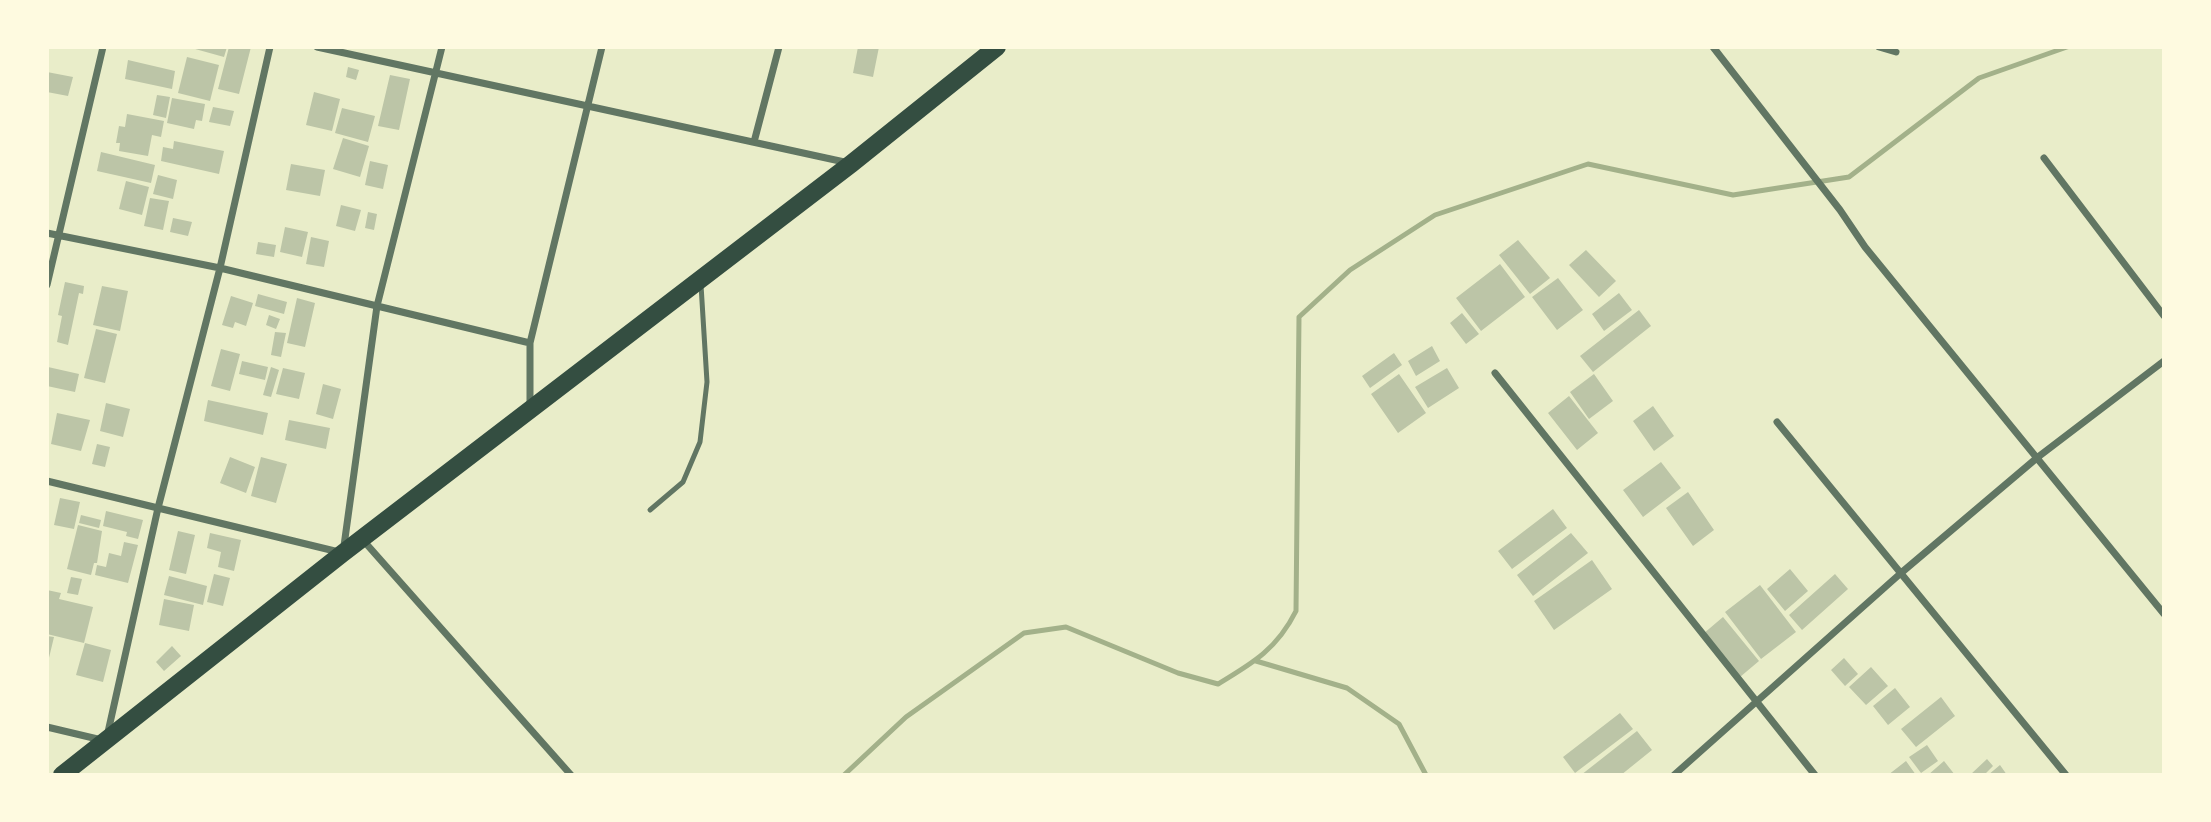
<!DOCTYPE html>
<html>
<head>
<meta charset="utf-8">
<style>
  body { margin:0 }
  #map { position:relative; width:2211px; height:822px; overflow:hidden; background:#e9edc9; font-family:Ubuntu,sans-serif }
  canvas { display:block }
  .frame { position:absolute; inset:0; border:49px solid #fefae0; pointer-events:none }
</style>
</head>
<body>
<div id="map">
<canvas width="2211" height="822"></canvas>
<div class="frame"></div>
</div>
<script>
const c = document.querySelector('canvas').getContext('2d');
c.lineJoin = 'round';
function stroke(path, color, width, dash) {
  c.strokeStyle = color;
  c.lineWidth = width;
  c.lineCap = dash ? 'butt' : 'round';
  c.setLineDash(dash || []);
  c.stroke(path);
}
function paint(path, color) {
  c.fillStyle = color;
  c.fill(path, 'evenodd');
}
const stream = new Path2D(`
  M1256 661 1347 688 1399 724 1426 775
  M844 775 906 717 1024 633 1066 627 1178 673 1218 684C1253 663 1277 649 1296 611L1299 317 1350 270 1435 215 1588 164 1733 195 1849 177 1979 78 2067 47`);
const building = new Path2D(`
  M188 47H227L224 57Z
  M229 47H251L239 94 218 89Z
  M858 47H879L873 77 853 73Z
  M187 57 219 65 210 101 178 93Z
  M128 60 175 71 172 89 125 79Z
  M348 67 359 70 356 80 346 77Z
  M47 72 73 77 68 96 47 92Z
  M390 75 410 79 399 130 378 126Z
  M314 92 340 99 332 131 306 125Z
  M157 95 170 97 166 118 153 115Z
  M172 98 205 104 202 121 196 120 194 129 167 123Z
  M213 107 234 111 230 126 209 122Z
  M342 108 375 116 368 142 335 133Z
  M127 114 164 121 161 137 152 135 148 156 119 151 120 143H116L119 126 125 127Z
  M343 138 369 146 360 177 333 169Z
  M174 141 224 151 219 174 161 161 163 147 173 149Z
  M101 152 155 165 151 183 97 171Z
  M370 161 388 165 383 189 365 185Z
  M291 164 325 170 320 196 286 190Z
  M158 175 177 180 173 199 153 194Z
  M126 181 149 187 142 215 119 209Z
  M150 198 169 201 163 230 144 226Z
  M341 205 361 210 355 231 336 226Z
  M368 212 377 214 374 230 365 228Z
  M173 218 192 222 188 236 170 232Z
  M285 227 308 232 302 257 280 252Z
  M311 237 329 241 324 267 306 264Z
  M1518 240 1550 278 1530 294 1499 255Z
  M258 242 276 245 274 257 256 254Z
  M1586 250 1616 281 1599 297 1569 265Z
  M1500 264 1525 297 1481 331 1456 298Z
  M1558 278 1583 310 1557 330 1532 297Z
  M65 282 84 286 83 294 79 293 68 345 57 342 62 316 58 315Z
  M102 286 128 291 120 331 93 325Z
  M1619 293 1632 310 1604 331 1592 314Z
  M258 294 287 302 284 314 255 306Z
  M231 296 253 303 246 326 235 322 233 328 222 325Z
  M297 298 315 303 305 347 287 343Z
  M1639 310 1651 326 1593 372 1580 356Z
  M1462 313 1479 334 1466 344 1450 323Z
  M269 315 280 319 276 329 266 325Z
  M96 329 117 334 105 383 84 378Z
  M275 332 286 333 281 357 271 355Z
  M1432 346 1440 361 1416 376 1408 361Z
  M221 349 240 354 230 391 211 386Z
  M1394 353 1402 365 1370 388 1362 376Z
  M242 361 268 367 265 380 239 374Z
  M48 367 79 374 75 392 47 386Z
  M271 367 279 370 271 397 263 395Z
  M283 368 305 373 299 399 276 394Z
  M1447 368 1459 388 1428 408 1415 387Z
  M1399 374 1426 413 1398 433 1371 394Z
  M1594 374 1613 401 1589 419 1570 392Z
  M323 384 341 389 333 419 316 414Z
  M1569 396 1598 433 1577 450 1548 413Z
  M208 400 268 413 263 435 204 421Z
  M106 403 130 409 123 437 100 431Z
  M1653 406 1674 436 1654 451 1633 421Z
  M57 413 90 420 81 451 51 444Z
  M289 420 330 428 326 449 285 440Z
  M97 444 110 447 105 467 92 464Z
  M230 457 255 467 246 493 220 483Z
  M261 457 287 464 276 503 251 496Z
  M1661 462 1681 488 1643 517 1623 490Z
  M1688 492 1714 530 1693 546 1666 508Z
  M60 498 80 502 74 529 54 525Z
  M1553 509 1567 528 1512 569 1498 551Z
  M106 511 143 520 138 539 126 536 127 532 103 526Z
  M81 515 101 520 99 528 79 523Z
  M78 525 102 531 97 563H94L91 575 67 569Z
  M178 531 195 535 186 574 169 570Z
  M210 533 241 540 234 571 218 567 221 552 207 548Z
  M1571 533 1588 553 1533 596 1517 575Z
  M124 542 138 545 128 583 95 575 97 565 106 567 109 553 121 556Z
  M1592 560 1612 589 1554 630 1534 601Z
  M1790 569 1808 591 1785 611 1767 589Z
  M214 574 230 578 223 606 207 602Z
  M1835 574 1848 589 1802 630 1789 615Z
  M169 576 207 586 203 605 164 595Z
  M71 577 82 579 78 595 67 593Z
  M1760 585 1796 632 1761 659 1725 612Z
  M47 590 61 593 59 599 93 607 84 643 47 634Z
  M164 599 194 605 189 631 159 625Z
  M1723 617 1759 661 1740 677 1703 634Z
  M47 636 54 637 48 662H47Z
  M85 643 111 650 103 682 76 675Z
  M172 646 181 656 164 671 156 662Z
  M1844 658 1858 674 1845 686 1831 670Z
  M1871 667 1888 686 1866 705 1849 687Z
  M1895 688 1910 707 1888 725 1873 706Z
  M1941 697 1955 716 1916 747 1901 729Z
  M1620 713 1633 729 1575 773 1563 757Z
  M1637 731 1652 750 1621 775H1581Z
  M1927 745 1938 761 1921 773 1909 757Z
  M1987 759 1993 766 1984 775H1970Z
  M1906 761 1916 775H1888Z
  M1944 761 1955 775H1928Z
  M2000 765 2007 775H1988Z`);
const service = new Path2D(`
  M650 510 683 482 700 442 707 382 701 285`);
const minor = new Path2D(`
  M317 47 849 163
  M1713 47 1840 210 1865 247 2164 614
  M1879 47 1896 52
  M754 142 779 47
  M2044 158 2164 316
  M47 233 220 268 530 343
  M47 285 103 47
  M1495 373 1815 775
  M530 405V343L602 47
  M1777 422 2066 775
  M47 481 343 553 377 306 442 47
  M362 539 571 775
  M47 727 106 741 158 508 220 268 270 47
  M1674 775 1901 573 2038 457 2164 361`);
const primary = new Path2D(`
  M62 775 343 553 851 164 997 47`);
stroke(stream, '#a3b18a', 5);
paint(building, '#bcc5a7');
stroke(service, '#617663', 5);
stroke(minor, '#617663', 7);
stroke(primary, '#344e41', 18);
</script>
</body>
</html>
